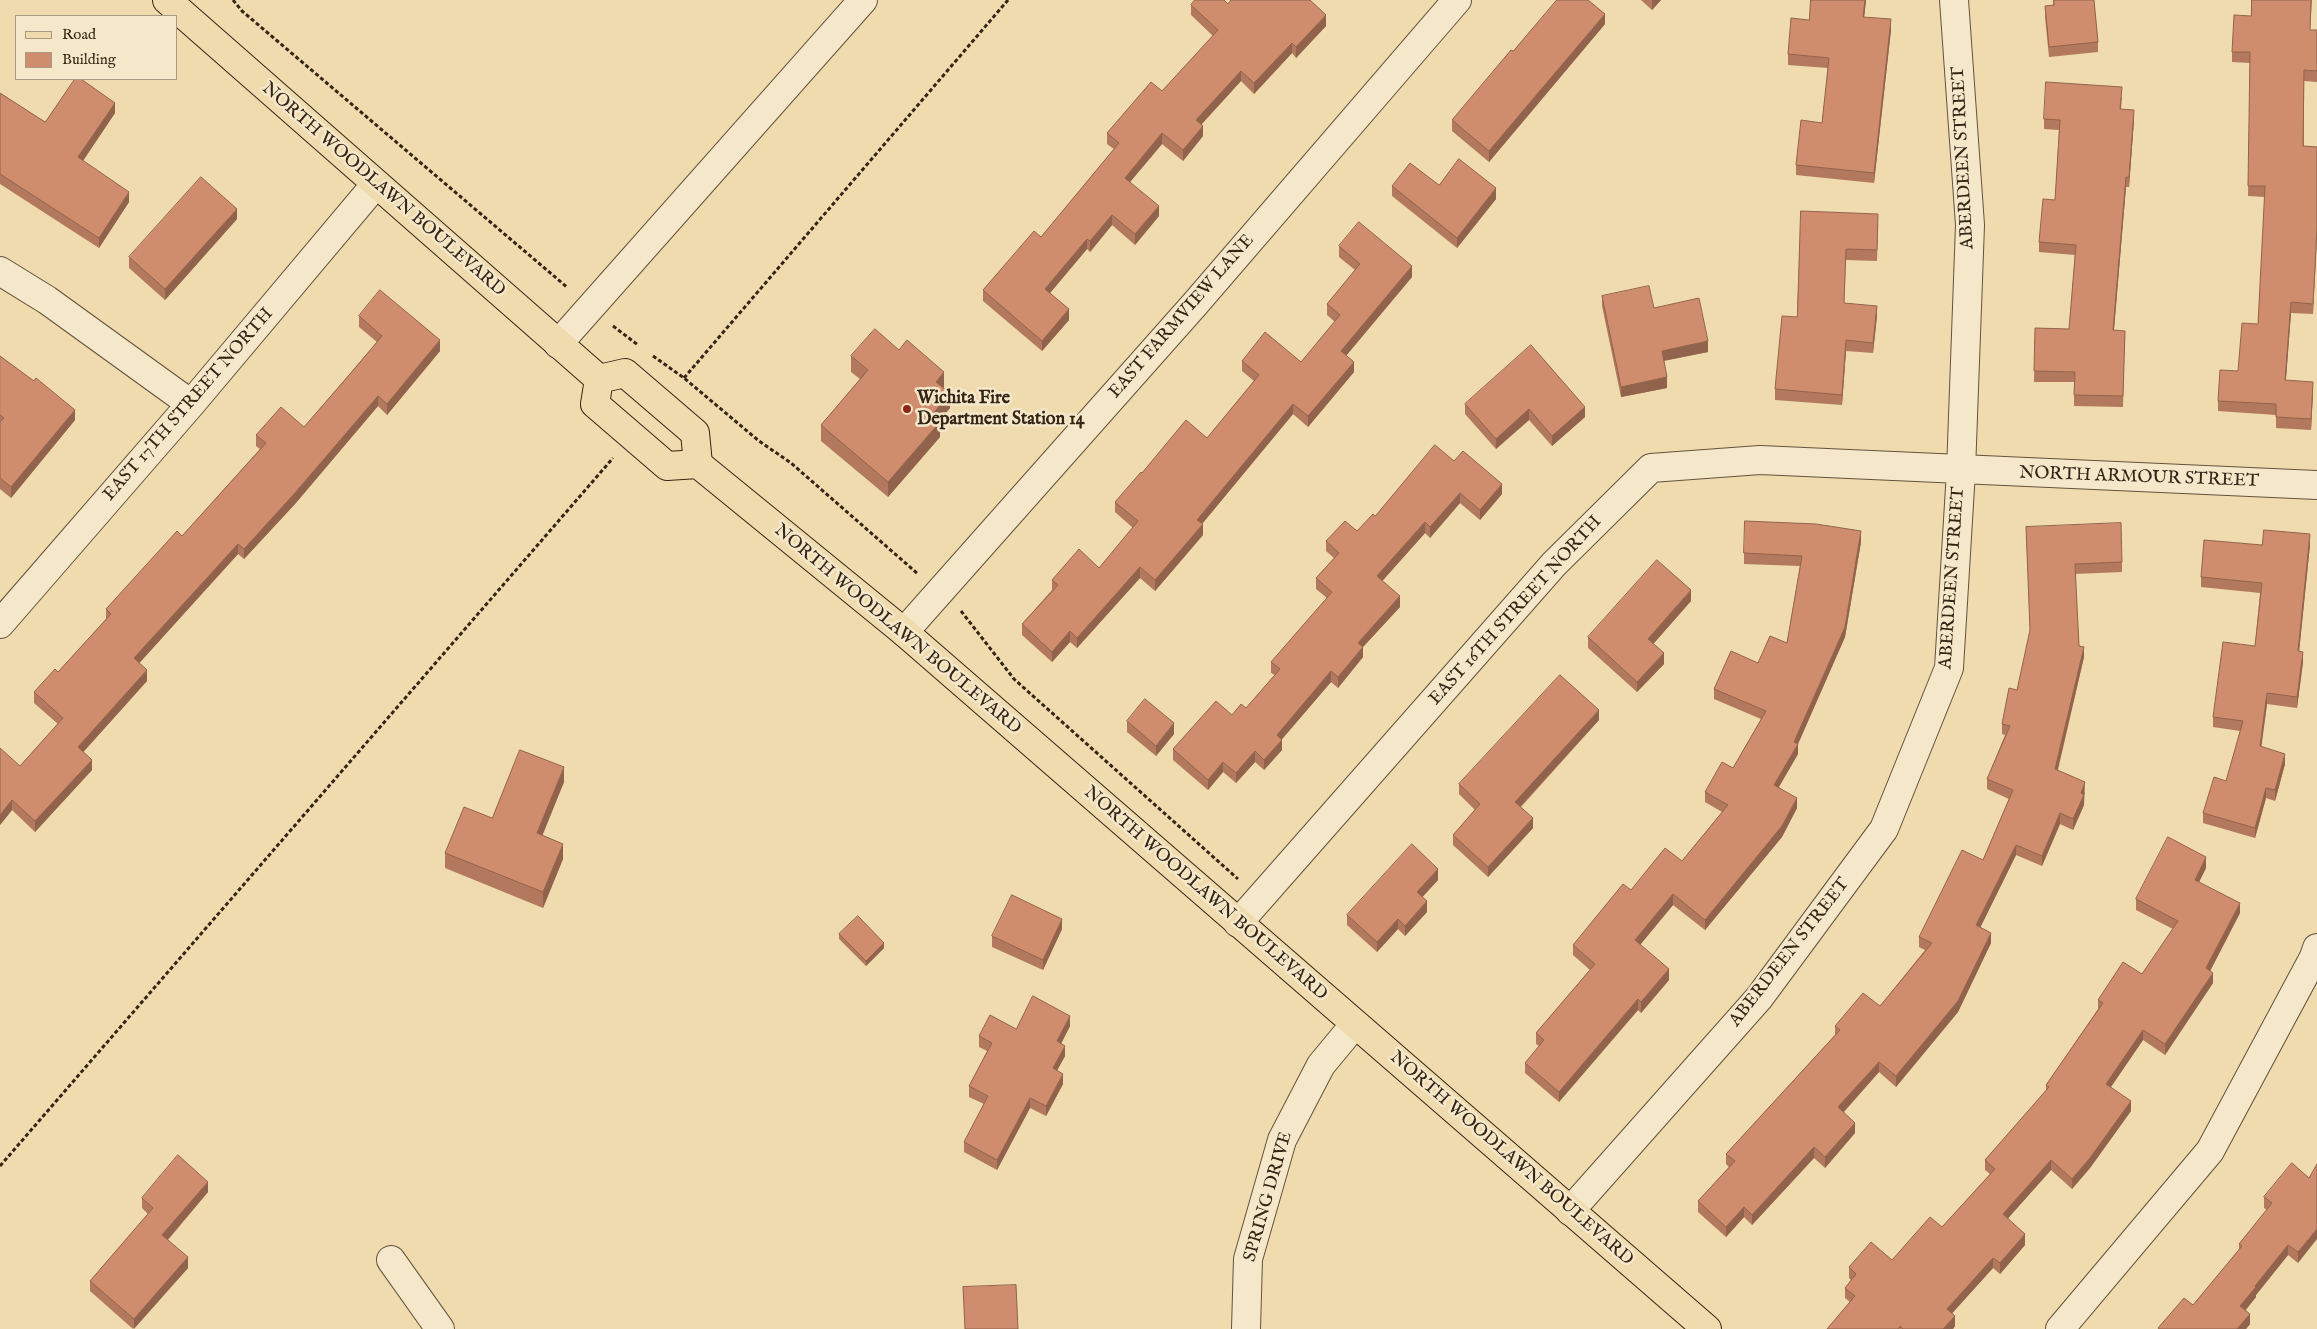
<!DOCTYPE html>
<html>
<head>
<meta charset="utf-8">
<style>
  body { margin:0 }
  #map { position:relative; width:2317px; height:1329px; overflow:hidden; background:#efdbad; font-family:"IM FELL English",serif }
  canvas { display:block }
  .legend { position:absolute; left:15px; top:15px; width:162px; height:65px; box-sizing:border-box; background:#f5e8ca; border:1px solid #a89a82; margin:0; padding:6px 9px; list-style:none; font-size:15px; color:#352516 }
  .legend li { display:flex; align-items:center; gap:10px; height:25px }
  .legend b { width:25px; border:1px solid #a89a82 }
</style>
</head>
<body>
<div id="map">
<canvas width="2317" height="1329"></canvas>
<ul class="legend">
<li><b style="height:6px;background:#efdbad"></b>Road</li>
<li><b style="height:14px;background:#d08d6d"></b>Building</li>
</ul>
</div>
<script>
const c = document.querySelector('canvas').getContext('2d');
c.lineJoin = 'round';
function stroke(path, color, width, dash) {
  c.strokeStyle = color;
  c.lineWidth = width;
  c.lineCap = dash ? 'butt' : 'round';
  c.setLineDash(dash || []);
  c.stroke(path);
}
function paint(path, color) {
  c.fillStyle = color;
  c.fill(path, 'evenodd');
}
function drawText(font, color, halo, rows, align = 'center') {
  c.font = font + ' "IM FELL English",serif';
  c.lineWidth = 5;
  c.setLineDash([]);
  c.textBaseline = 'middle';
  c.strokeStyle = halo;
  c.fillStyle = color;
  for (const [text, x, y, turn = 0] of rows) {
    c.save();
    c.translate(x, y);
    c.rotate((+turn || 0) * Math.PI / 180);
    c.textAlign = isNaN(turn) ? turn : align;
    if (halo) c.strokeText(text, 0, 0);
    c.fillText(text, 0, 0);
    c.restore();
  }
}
const path = new Path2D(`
  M233 0 242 11 568 288
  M613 326 638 345
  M653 356 684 378 759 441 791 463 918 574
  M684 378 1008 0
  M961 611 1014 679 1238 879
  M0 1166 613 458`);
const minor = new Path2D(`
  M0 271 47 300 191 404
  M558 344 863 0
  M0 624 191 404 376 184
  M904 632 1195 304 1457 0
  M1238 923 1554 564 1651 468 1760 460 2317 485
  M1570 1211 1759 998 1884 829 1949 668 1961 471 1970 225 1954 0
  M391 1260 440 1329
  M1246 1329 1248 1259 1282 1140 1321 1065 1355 1024
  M2060 1329 2210 1151 2314 957 2317 948`);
const major = new Path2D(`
  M167 0 599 379
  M599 379 595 404 667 466 698 464 904 632 1707 1329
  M599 379 625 373 695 433 698 464`);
const wall = new Path2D(`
  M1641 0H1661L1652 10Z
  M1811 0H1866L1864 17 1891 30 1874 183 1796 175V165L1822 123 1828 68 1788 65V54L1809 20Z
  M2053 0H2094L2098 42V52L2049 57 2045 17V6L2053 5Z
  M2252 0H2312L2310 30H2317V82L2304 81V146L2317 147 2313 314 2291 313 2286 380 2313 392 2311 430 2276 428V415L2218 411V401L2238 371 2258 324 2265 197 2248 196 2250 63 2232 62V52L2251 16Z
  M1228 4 1326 26 1296 58 1292 53 1254 94 1241 81 1202 124 1203 136 1183 161 1162 144 1130 182 1159 216 1135 245 1112 225 1090 252 1087 249 1050 293 1069 320 1042 351 983 301V290L1041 237 1114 149 1107 144V133L1162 91 1213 36 1191 15V5Z
  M1605 24 1489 162 1452 131V120Z
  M0 93 45 122 115 113 83 161 129 202 99 248 0 184Z
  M2122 97 2121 109 2134 120 2129 187H2126L2114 330 2125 331 2123 407 2074 406V382H2034L2035 328 2069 329 2075 255 2039 252V242L2055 200 2059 130 2044 129V119Z
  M1439 185 1496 199 1457 248 1392 196V186Z
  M1801 211 1878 225 1877 261 1846 260 1844 303 1877 316 1873 353 1846 351 1842 405 1775 400V389L1797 317Z
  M237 219 165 300 129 268V257Z
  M1339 246 1412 277 1346 355 1354 372 1308 427 1293 414 1202 524 1203 535 1155 591 1140 578 1077 648 1070 642 1052 662 1022 635V624L1052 590V580L1099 568 1133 528 1115 512V502L1142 473 1207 438 1254 381 1242 371V361L1301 362 1335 322 1327 315V304L1355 270 1339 257Z
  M1602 296 1654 308 1708 352 1664 361 1667 388 1621 397 1602 306Z
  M359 316 440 351 387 415 378 406 295 504 244 559 238 554 139 663 147 681 83 752 92 770 35 832 12 810 0 825 20 766 58 724 34 703V692L58 672 106 619V609L182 536 260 449 256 446V435L304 427 377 342 359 327Z
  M0 356 75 420 11 498 0 489Z
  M851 356 944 387 943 388 950 408 939 421 940 437 888 497 821 441V425L860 379 851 372Z
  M1465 404 1585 407V417L1552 446 1529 420 1496 449 1465 414Z
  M1454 461 1502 494 1480 520 1460 503 1430 538 1425 533 1382 581 1400 607 1363 647V657L1338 688 1331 682 1282 739V750L1264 770 1255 762 1236 783 1223 772 1208 790 1173 760V749L1232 715 1246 708 1275 675 1271 673V662L1327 598 1316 589V578L1334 558 1326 551V541L1357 531 1375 516Z
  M2026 527 2122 562V572L2075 574 2079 646 2084 657 2058 770 2085 793 2084 795V805L2073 830 2060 824 2042 866 2016 855 1980 928 1991 943 1958 1012 1896 1087 1879 1072 1844 1112 1855 1133 1825 1168 1814 1158 1752 1225 1744 1217 1726 1237 1698 1212V1201L1729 1167 1726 1164V1154L1835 1035V1026L1880 1006 1925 950 1919 947V937L1983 860 2009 799 1987 789V779L2005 735 2002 734V724L2017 690 2030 632Z
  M1861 542 1845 637 1798 744V754L1779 787 1797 808 1782 837 1705 930 1673 905 1640 945 1669 980 1641 1013 1638 1010 1559 1102 1525 1073V1063L1539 1046 1536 1044V1033L1590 970 1573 955V945L1631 890 1682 861 1722 812 1705 802V792L1733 768 1761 719 1714 699V689L1758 663 1787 643 1800 566 1744 564V553Z
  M2262 545H2310L2299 652 2303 662 2297 708 2267 704 2261 747 2285 764 2275 801 2266 798 2255 838 2203 823V813L2226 781 2240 731 2213 727V717L2255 646 2260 593 2201 587V577Z
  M1691 601 1653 644 1664 664 1637 692 1588 648V637Z
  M1599 720 1521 807 1533 828 1488 877 1453 845V835L1475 810 1459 794V784Z
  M1127 721 1174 734 1156 756 1127 732Z
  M564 782 542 835 563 859 543 908 445 868V853L492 818Z
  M2206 868 2199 882 2240 913 2210 971 2213 983 2165 1055 2143 1040 2111 1087 2131 1111 2090 1168 2072 1189 2051 1170 2008 1218 2025 1245 2000 1274 1993 1268 1952 1313 1955 1326 1953 1329H1827L1850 1302 1845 1298V1288L1851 1280 1849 1278V1267L1892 1260 1942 1227 1990 1174 1985 1170V1160L2046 1091V1085L2098 1009V1000L2142 974 2173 929 2136 910V899Z
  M1438 880 1422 897 1427 912 1405 936 1398 929 1377 952 1347 925V915Z
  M1062 929 1043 970 992 947V936Z
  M839 934 884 948 866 966 839 939Z
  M1070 1026 1061 1043 1065 1056 1057 1070 1063 1084 1046 1116 1030 1108 997 1170 964 1152V1142L984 1104 969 1097V1086L987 1051 979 1047V1036L1016 1029Z
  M2309 1178 2298 1263 2288 1255 2256 1295V1297L2246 1310 2250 1324 2246 1329H2158L2193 1305 2239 1250V1244L2267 1210 2264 1208V1197Z
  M208 1192 168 1240 188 1268 133 1329 90 1291V1281L148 1214 142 1208V1198Z`);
const shadedWall = new Path2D(`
  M1652 0H1661L1652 10Z
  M1865 0H1866L1863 28V17Z
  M1605 14V24L1489 162V151Z
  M1326 15V26L1296 58V47Z
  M1891 19V30L1874 183V173Z
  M1292 43V53L1254 94V83Z
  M1241 71V81L1196 130V120Z
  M115 103V113L78 168V157Z
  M2134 110V120L2129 187V177Z
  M1203 126V136L1183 161V150Z
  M1162 133V144L1125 188V178Z
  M2126 177V187L2113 341V330Z
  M1496 188V199L1457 248V238Z
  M129 192V202L99 248V238Z
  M1159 206V216L1135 245V234Z
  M237 209V219L165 300V289Z
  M1112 215V225L1090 252V241Z
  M2317 228V238L2313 314V304Z
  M1087 239V249L1045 299V289Z
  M1412 266V277L1341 362V351Z
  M2291 302V313L2285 391V380Z
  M1877 306V316L1873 353V343Z
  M1069 309V320L1042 351V341Z
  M440 340V351L387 415V404Z
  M1846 340V351L1842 405V395Z
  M1708 341V352L1662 361V351Z
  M1354 362V372L1308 427V416Z
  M944 372V387L936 397V382Z
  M1667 377V388L1621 397V387Z
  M2313 382V392L2311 430V419Z
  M950 393V408L932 430V415Z
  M378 396V406L295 504 244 559V549Z
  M1293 404V414L1197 530V520Z
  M1585 407V417L1552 446V436Z
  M1529 409V420L1496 449V439Z
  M75 410V420L11 498V487Z
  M940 422V437L888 497V482Z
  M1502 484V494L1480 520V510Z
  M1460 493V503L1430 538V527Z
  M1425 522V533L1377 587V576Z
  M1203 524V535L1155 591V580Z
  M1861 531V542L1845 637 1798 744V754L1774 795V785L1794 742Z
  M2310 534V545L2298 662V651Z
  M238 544V554L134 669V658Z
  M1140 567V578L1077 648V638Z
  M1691 590V601L1648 650V639Z
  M1400 596V607L1363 647V657L1338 688V677L1358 643Z
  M1070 631V642L1052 662V652Z
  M2084 647V657L2055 780V769Z
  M2303 652V662L2297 708V697Z
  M1664 653V664L1637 692V682Z
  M147 670V681L78 758V747Z
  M1331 671V682L1277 745V735Z
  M2267 693V704L2260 757V746Z
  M1599 710V720L1515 812V802Z
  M1174 723V734L1156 756V746Z
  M1282 740V750L1264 770V760Z
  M1255 751V762L1236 783V773Z
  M2285 754V764L2275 801V790Z
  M92 760V770L35 832V821Z
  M1223 762V772L1208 790V780Z
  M564 767V782L537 849V833Z
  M2085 782 2084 805 2073 830V819L2081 793Z
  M2266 788V798L2255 838V828Z
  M1797 798V808L1782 837 1705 930V920Z
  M12 800V810L0 825V815Z
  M2060 813V824L2042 866V856Z
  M1533 818V828L1488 877V867Z
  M563 844V859L543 908V892Z
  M2016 845V855L1976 936V925Z
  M2206 857V868L2195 890V880Z
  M1438 869V880L1417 903V892Z
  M1673 894V905L1635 951V940Z
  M1427 901V912L1405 936V926Z
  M2240 903V913L2206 979V968Z
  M1062 919V929L1043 970V960Z
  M1398 919V929L1377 952V942Z
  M1991 933V943L1958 1012 1896 1087V1076Z
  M884 943V948L866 966V961Z
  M1669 969V980L1641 1013V1002Z
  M2213 973V983L2165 1055V1044Z
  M1638 999V1010L1559 1102V1092Z
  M1070 1016V1026L1057 1052V1041Z
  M2143 1030V1040L2106 1094V1084Z
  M1065 1046V1056L1053 1078V1068Z
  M1879 1062V1072L1838 1118V1107Z
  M1063 1074V1084L1046 1116V1106Z
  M1030 1098V1108L997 1170V1160Z
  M2131 1101V1111L2090 1168 2072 1189V1179Z
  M1855 1123V1133L1825 1168V1157Z
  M1814 1147V1158L1752 1225V1215Z
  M2051 1160V1170L2003 1224V1214Z
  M208 1182V1192L162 1246V1235Z
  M1744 1207V1217L1726 1237V1227Z
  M2317 1229V1239L2298 1263V1252Z
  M2025 1234V1245L2000 1274V1263Z
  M2288 1245V1255L2256 1295V1297L2240 1316V1306L2255 1286Z
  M188 1257V1268L134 1329V1319Z
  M1993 1258V1268L1947 1319V1309Z
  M2250 1314V1324L2246 1329H2237Z
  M1955 1316V1326L1953 1329H1943Z`);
const building = new Path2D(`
  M1195 0H1224L1228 4 1231 0H1310L1326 15 1296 47 1292 43 1254 83 1241 71 1196 120 1203 126 1183 150 1162 133 1125 178 1159 206 1135 234 1112 215 1090 241 1087 239 1045 289 1069 309 1042 341 983 290 1034 231 1041 237 1119 143 1107 133 1151 82 1162 91 1218 30 1191 5Z
  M1557 0H1588L1605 14 1489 151 1452 120 1511 50 1513 51Z
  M1811 0H1865L1863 17 1891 19 1874 173 1796 165 1801 120 1822 123 1829 58 1788 54 1791 18 1809 20Z
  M2054 0H2094L2098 42 2049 47 2045 6 2054 5Z
  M2252 0H2311L2310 30H2317V71L2304 70 2303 146 2317 147V228L2313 304 2291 302 2285 380 2313 382 2311 419 2276 417V404L2218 401 2220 370 2238 371 2242 323 2258 324 2265 186H2248L2250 52H2232L2234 15 2251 16Z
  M75 79H81L115 103 78 157 129 192 99 238 0 174V93L45 122Z
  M2046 82 2122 87 2120 109 2134 110 2129 177H2126L2113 330 2125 331 2123 396 2074 395 2075 372 2034 371 2035 328 2069 329 2076 245 2039 242 2043 199 2055 200 2060 120 2044 119Z
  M1459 159 1496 188 1457 238 1392 186 1410 163 1439 185Z
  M201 177 237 209 165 289 129 257Z
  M1801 211 1878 214 1877 250 1846 249 1844 303 1877 306 1873 343 1846 340 1842 395 1775 389 1782 316 1797 317Z
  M1359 222 1412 266 1341 351 1354 362 1308 416 1293 404 1197 520 1203 524 1155 580 1140 567 1077 638 1070 631 1052 652 1022 624 1058 585 1052 580 1079 549 1099 568 1138 521 1115 502 1141 472 1142 473 1186 420 1207 438 1259 375 1242 361 1265 332 1301 362 1340 315 1327 304 1360 264 1339 246Z
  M1649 286 1654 308 1699 298 1708 341 1662 351 1667 377 1621 387 1602 296Z
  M380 290 440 340 387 404 378 396 295 493 244 549 238 544 134 658 147 670 78 747 92 760 35 821 12 800 0 815V748L20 766 63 718 34 692 55 669 58 672 111 614 106 609 177 531 182 536 266 443 256 435 281 407 304 427 350 374 382 336 359 316Z
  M875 329 899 350 907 340 944 372 936 382 950 393 932 415 940 422 888 482 821 425 868 370 851 356Z
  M1531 345 1585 407 1552 436 1529 409 1496 439 1465 404Z
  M0 356 34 381 36 378 75 410 11 487 0 478V422L4 418 0 415Z
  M1435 445 1454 461 1463 451 1502 484 1480 510 1460 493 1430 527 1425 522 1377 576 1400 596 1358 643 1363 647 1338 677 1331 671 1277 735 1282 740 1264 760 1255 751 1236 773 1223 762 1208 780 1173 749 1216 701 1232 715 1241 704 1246 708 1280 669 1271 662 1332 592 1316 578 1339 553 1326 541 1345 521 1357 531 1373 514 1375 516Z
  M1745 521 1816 524 1861 531 1845 627 1794 742 1798 744 1774 785 1797 798 1782 826 1705 920 1673 894 1635 940 1669 969 1641 1002 1638 999 1559 1092 1525 1063 1544 1040 1536 1033 1595 964 1573 945 1623 884 1631 890 1665 848 1682 861 1728 805 1705 792 1722 762 1733 768 1766 711 1714 689 1731 651 1758 663 1770 636 1787 643 1802 556 1744 553Z
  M2121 523 2122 562 2075 564 2079 646 2084 647 2055 769 2085 782 2081 793 2084 795 2073 819 2060 813 2042 856 2016 845 1976 925 1991 933 1958 1001 1896 1076 1879 1062 1838 1107 1855 1123 1825 1157 1814 1147 1752 1215 1744 1207 1726 1227 1698 1201 1735 1161 1726 1154 1840 1030 1835 1026 1863 993 1880 1006 1932 943 1919 937 1962 850 1983 860 2013 790 1987 779 2010 726 2002 724 2009 688 2017 690 2030 630 2026 527Z
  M2264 530 2310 534 2298 651 2303 652 2297 697 2267 693 2260 746 2285 754 2275 790 2266 788 2255 828 2203 813 2214 777 2226 781 2243 721 2213 717 2223 642 2255 646 2262 583 2201 577 2204 540 2262 545Z
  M1657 560 1691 590 1648 639 1664 653 1637 682 1588 637Z
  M1560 675 1599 710 1515 802 1533 818 1488 867 1453 835 1480 804 1459 784Z
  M1145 699 1174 723 1156 746 1127 721Z
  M520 750 564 767 537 833 563 844 543 892 445 853 464 807 492 818Z
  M2168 837 2206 857 2195 880 2240 903 2206 968 2213 973 2165 1044 2143 1030 2106 1084 2131 1101 2090 1158 2072 1179 2051 1160 2003 1214 2025 1234 2000 1263 1993 1258 1947 1309 1955 1316 1943 1329H1903L1900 1326 1898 1329H1827L1855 1296 1845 1288 1856 1274 1849 1267 1871 1242 1892 1260 1930 1217 1942 1227 1995 1169 1985 1160 2049 1087 2046 1085 2103 1003 2098 1000 2123 962 2142 974 2178 921 2136 899Z
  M1412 844 1438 869 1417 892 1427 901 1405 926 1398 919 1377 942 1347 915Z
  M1012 895 1062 919 1043 960 992 936Z
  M858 916 884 943 866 961 839 934Z
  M1033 996 1070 1016 1057 1041 1065 1046 1053 1068 1063 1074 1046 1106 1030 1098 997 1160 964 1142 988 1096 969 1086 992 1043 979 1036 990 1015 1016 1029Z
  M178 1155 208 1182 162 1235 188 1257 134 1319 90 1281 153 1208 142 1198Z
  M2292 1163 2309 1178 2317 1164V1229L2298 1252 2288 1245 2255 1286 2256 1287 2240 1306 2250 1314 2237 1329H2159L2158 1328 2184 1298 2193 1305 2242 1246 2239 1244 2272 1203 2264 1197Z
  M1016 1285 1018 1329H965L963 1287Z`);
const markers = [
  [907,409,5,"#8f2418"]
];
const streetNames = [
  ["ABERDEEN STREET",1964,158,-93],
  ["NORTH WOODLAWN BOULEVARD",383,190,41],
  ["EAST FARMVIEW LANE",1182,317,-49],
  ["EAST 17TH STREET NORTH",189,405,-49],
  ["NORTH ARMOUR STREET",2139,478,2],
  ["ABERDEEN STREET",1953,578,-86],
  ["EAST 16TH STREET NORTH",1516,611,-48],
  ["NORTH WOODLAWN BOULEVARD",897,630,40],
  ["NORTH WOODLAWN BOULEVARD",1205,894,41],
  ["ABERDEEN STREET",1790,953,-52],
  ["NORTH WOODLAWN BOULEVARD",1511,1159,41],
  ["SPRING DRIVE",1269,1197,-74]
];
const poiNames = [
  ["Wichita Fire",917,399],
  ["Department Station 14",917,420]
];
stroke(minor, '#64523c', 30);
stroke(major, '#352516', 30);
stroke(path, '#352516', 3, [4, 2.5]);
stroke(minor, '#f5e8ca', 28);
stroke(major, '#efdbad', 28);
paint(wall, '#b3795e');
paint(shadedWall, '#92634c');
paint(building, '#d08d6d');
stroke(building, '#92634c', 1);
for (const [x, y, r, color] of markers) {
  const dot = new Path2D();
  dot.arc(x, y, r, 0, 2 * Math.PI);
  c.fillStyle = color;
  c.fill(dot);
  stroke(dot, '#f5e8ca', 2);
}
drawText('18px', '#352516', '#f5e8ca', streetNames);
drawText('bold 18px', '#352516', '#f5e8ca', poiNames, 'left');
</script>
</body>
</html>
